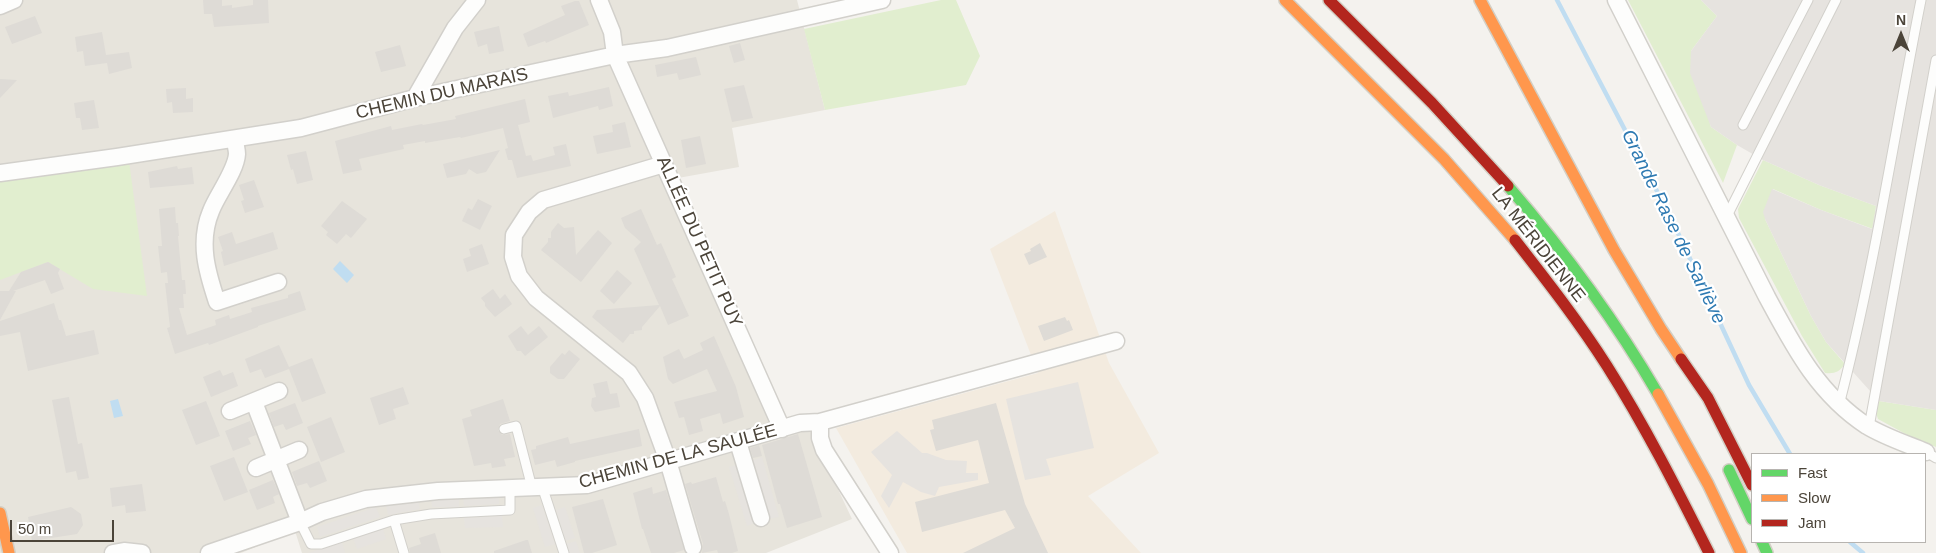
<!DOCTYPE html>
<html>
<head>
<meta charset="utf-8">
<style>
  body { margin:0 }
  #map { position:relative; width:1936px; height:553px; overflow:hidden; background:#f4f2ee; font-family:Arial,sans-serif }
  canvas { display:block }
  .legend { position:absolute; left:1751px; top:453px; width:175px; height:90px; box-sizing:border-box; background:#fff; border:1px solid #b7b4b0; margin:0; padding:6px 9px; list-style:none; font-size:15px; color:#4b4439 }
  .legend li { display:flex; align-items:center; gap:10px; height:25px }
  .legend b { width:25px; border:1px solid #b7b4b0 }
  .north { position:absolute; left:1876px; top:10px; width:50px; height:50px; -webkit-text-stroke:4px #fff; paint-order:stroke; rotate:0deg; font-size:14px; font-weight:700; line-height:20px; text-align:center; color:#4b4439 }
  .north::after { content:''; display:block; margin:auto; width:18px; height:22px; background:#4b4439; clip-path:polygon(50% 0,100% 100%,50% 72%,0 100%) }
  .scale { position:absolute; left:10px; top:520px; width:104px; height:22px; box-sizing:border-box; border:2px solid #4b4439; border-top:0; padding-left:6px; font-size:15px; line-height:18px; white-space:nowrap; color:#4b4439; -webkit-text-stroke:4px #fff; paint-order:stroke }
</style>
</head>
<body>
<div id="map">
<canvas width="1936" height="553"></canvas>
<ul class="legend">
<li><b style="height:6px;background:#63d668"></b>Fast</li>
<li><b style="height:6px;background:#ff974d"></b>Slow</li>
<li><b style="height:6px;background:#b3261e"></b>Jam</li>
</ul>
<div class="north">N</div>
<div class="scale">50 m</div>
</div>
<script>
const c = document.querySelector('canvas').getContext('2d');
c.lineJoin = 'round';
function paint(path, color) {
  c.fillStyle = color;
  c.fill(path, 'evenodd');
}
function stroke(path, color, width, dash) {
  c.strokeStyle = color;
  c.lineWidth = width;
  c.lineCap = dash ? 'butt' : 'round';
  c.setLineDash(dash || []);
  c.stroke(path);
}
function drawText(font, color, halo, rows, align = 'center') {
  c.font = font + ' Arial,sans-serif';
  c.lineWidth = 4.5;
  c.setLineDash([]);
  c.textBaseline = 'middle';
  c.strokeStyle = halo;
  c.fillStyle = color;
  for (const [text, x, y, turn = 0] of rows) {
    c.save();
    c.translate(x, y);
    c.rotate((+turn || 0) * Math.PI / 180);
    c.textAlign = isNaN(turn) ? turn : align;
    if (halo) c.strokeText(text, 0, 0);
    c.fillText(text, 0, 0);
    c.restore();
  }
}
const residential = new Path2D(`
  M0 0H797L825 110 732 128 739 167 678 178 784 422 805 419 852 519 766 553H302L295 531 241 553H0Z`);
const commercial = new Path2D(`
  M1055 211 1109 363 1159 453 1088 496 1141 553H907L836 428 1038 373 990 249Z`);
const green = new Path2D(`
  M941 0H956L980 56 966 85 825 110 804 29Z
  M1628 0H1701L1717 16 1691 51 1711 127 1737 145 1723 183Z
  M1763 160 1819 185 1876 206 1873 229 1821 210 1773 189 1765 219 1811 316 1826 342 1845 364C1839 372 1835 374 1825 373L1802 336 1739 218 1738 209Z
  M129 161 147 296 93 289 48 262 0 280V178Z
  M1879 401 1936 410V447L1911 437 1878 419 1876 413Z`);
const parking = new Path2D(`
  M1701 0H1936V410L1879 401 1826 342 1811 316 1765 219 1763 212 1772 189 1821 210 1872 229 1876 206 1819 185 1763 160 1737 145 1711 127 1690 73 1691 51 1717 16Z
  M1078 382 1094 448 1046 459 1051 475 1025 480 1006 399Z
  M897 431 922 453H927L946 460 967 461 966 473H978V480L939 487 935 496 921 492 903 482 889 508 881 496 892 475 871 452Z
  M762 457 779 517 768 519 751 461Z
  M740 464 757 522 747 526 729 467Z
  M463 495H499V504L464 506Z
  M459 496V507H432L431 497Z
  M418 498 420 509 388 515 386 505Z
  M542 505 555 544 545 547 533 508Z
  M376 507 380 517 320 537 317 527Z
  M565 507 575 538 565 541 556 510Z
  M502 516 503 527 465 528 464 518Z
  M383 529 386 539 357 549 353 538Z
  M576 541 580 553H569L566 544Z
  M342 542 345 553H308Z`);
const water = new Path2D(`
  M340 261 354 275 347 283 333 269Z
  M118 399 123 416 114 418 110 401Z`);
const stream = new Path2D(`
  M1557 0 1670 216 1749 385 1790 454
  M1850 542 1863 553`);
const building = new Path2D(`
  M203 0H222V6L232 5V8L253 5V0H268L269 23 214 27 212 14H204Z
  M575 1H579L589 25 546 43 545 41 528 47 523 34 565 15 561 6Z
  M35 16 42 33 12 44 5 27Z
  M499 26 504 51 489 54 487 44 478 47 474 32Z
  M102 32 106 55 129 52 132 68 109 74 107 63 85 66 83 51 77 52 75 37Z
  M740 43 745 60 734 63 729 46Z
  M400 45 406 66 381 72 375 52Z
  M696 57 701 75 679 80 677 73 657 77 655 65Z
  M0 79 17 80 0 98Z
  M744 85 753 118 732 122 724 89Z
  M609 87 613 106 599 110 598 106 553 118 548 96 568 92 569 96Z
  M186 88V99L193 98V112L173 113 172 102 167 103 166 89Z
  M525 99 530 122 518 125 526 156 531 155 533 161 555 155 553 147 566 144 571 166 517 178 512 160H508L505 149 508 148 503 128 461 138 460 137 425 143V141L403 145 404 149 359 159 362 170 343 174 335 141 391 126 392 130 422 124 423 125 456 119 455 116Z
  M94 100 99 128 82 130 80 118H76L74 103Z
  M625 122 631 147 597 154 593 136 613 132 612 125Z
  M700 136 706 164 686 168 681 140Z
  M500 150 486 172 477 174 469 169 466 174 447 178 443 164Z
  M306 151 313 180 297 184 293 169 291 170 287 155Z
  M177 166 178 169 192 167 194 184 150 188 148 172Z
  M254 180 264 207 245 213 241 201 244 200 239 185Z
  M478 199 492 206 480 230 462 221 468 208 472 210Z
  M342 201 367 219 351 238 346 234 337 244 326 235 328 232 321 226Z
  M175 207 176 223H178L179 236H178L182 280H185L186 294H183L184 308H179L187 335 216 325 215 320 229 315 230 319 252 312 251 308 288 298V295L300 291 306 310 258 326V327L209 345 208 343 175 354 167 328 170 327 165 283H168L167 272 161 273 158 246H162L159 209Z
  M641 209 657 245 661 243 676 277 672 279 689 316 668 325 660 306 642 327V330L634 331V334H630L623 343 592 317 597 310 659 305 634 249 641 242 625 228 621 218Z
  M558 223 564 228 574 227 576 255 598 230 612 243 581 282 541 250 548 242V238H551V232Z
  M232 232 236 244 273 232 278 249 224 266 221 252 223 251 218 237Z
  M1040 243 1047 257 1029 265 1024 254 1031 251 1030 249Z
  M482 244 489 264 467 272 463 259 471 256 469 249Z
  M48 262 60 269 58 273 64 289 51 294 45 280 13 291H16L0 320V291H9L21 272Z
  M617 270 632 283 614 304 600 291Z
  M493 289 500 299 505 294 512 304 495 317 485 306V303L481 298Z
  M54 303 59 320H61L66 336 94 330 99 354 28 371 20 332 0 336V321Z
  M1065 317 1067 321 1069 320 1073 330 1044 341 1038 326Z
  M521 326 528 335 539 326 548 337 525 356 521 351H517L508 336Z
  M714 336 736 387 744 417 723 424 720 413 700 419 703 431 689 435 684 417 679 418 674 402 717 391 707 369 673 384 668 379 663 357 679 349 684 359 703 350 700 343Z
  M279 345 289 367 312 358 326 393 302 402 289 369 265 378 261 369 250 373 245 359Z
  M569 350 580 359 564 379H558L550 373V367L562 353 565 355Z
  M220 370 223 376 233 372 238 386 211 397 203 377Z
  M607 381 610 394 617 393 620 407 595 412 591 406 592 398 596 397 593 384Z
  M403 387 409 404 393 409 396 419 379 425 370 398Z
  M69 397 78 444 82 443 89 478 78 480 76 471 66 473 52 400Z
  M503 399 510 421 500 424 498 430 502 435 510 434 515 457 504 459 506 466 492 468 491 463 474 466 462 419 472 416 470 410Z
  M206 401 220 436 196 445 182 410Z
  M295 403 303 423 286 430 283 424 274 427 269 413Z
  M996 403 1025 504 1048 553H963L1015 528 1005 510 922 532 915 502 989 483 978 440 936 451 930 430 934 429 932 420Z
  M331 417 345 452 321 462 307 427Z
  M250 421 256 435 248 438 251 444 233 451 225 431Z
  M639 429 642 446 575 461V462L557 467 555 460 535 465 531 450 536 449V446L568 437 570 444Z
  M798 434 822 517 787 528 780 504H778L762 445Z
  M759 445 762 456 753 458 750 448Z
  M234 457 248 492 224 501 210 466Z
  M319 461 327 481 310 488 307 483 297 486 292 472Z
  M716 477 723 502 725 501 729 514 738 551 732 553H718L717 550 702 553 703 544 685 484 691 482 692 484Z
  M273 480 279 494 273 497 275 503 257 510 249 490Z
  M142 484 146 511 126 513 125 505 112 507 110 488Z
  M652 487 653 494 666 490 684 550 674 553H651L643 529H642L633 493Z
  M603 499 617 545 592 553H584L572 507Z
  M71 507 81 514 83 525 77 534 32 541 28 517Z
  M435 533 441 553H410L409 548 421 544 419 538Z
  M526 540H528L532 553H494V551Z`);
const lane = new Path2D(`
  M1743 125 1808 0
  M1727 216 1836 0
  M1839 405C1874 272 1894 135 1921 0
  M1869 427 1936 60
  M504 429 516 426 532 488
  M1926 452 1936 458
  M542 486 564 553
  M394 520 404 553
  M300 522 311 544H321L394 520 431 514 510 510V490`);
const street = new Path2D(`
  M599 0 612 32 615 55 782 429
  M1616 0 1767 297C1794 347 1818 394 1867 426 1885 437 1907 444 1926 452
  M0 6 14 0
  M415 98 455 28 477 0
  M235 139C235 144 237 149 237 154 236 171 217 195 211 211 198 242 207 272 217 302L278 282
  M664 164 543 200 529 212 514 235 513 257 519 276 536 298 629 373 645 398 668 461 693 547
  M0 173 117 157 301 128 415 98 615 55 667 48 882 0
  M254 402 300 522
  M230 411 279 391
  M820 422V438L824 450 890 553
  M738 442 761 518
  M256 468 299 450
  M113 553 124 551 142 553
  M209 553 300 522 322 512 366 499 438 491 587 485 800 423 820 422 1116 341`);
const fast = new Path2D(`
  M1508 186C1564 251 1615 320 1658 394
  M1729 470 1752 519
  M1762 542 1767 553`);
const slow = new Path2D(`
  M1285 0 1444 159 1515 240
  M1480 0 1614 250 1661 329 1681 359
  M1658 394 1708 484 1741 553
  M0 513 9 553`);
const jam = new Path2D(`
  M1329 0 1432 103 1508 186
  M1515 240C1547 281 1579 322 1607 366 1645 426 1677 489 1709 553
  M1681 359 1708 398 1752 485`);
const streetNames = [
  ["CHEMIN DU MARAIS",442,94,-13],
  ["ALLÉE DU PETIT PUY",699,242,66],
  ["LA MÉRIDIENNE",1538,245,52],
  ["CHEMIN DE LA SAULÉE",678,457,-15]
];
const waterNames = [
  ["Grande Rase de Sarliève",1673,227,64]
];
paint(residential, '#e7e4dc');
paint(commercial, '#f3ebdf');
paint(green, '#e1eecf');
paint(parking, '#e6e3df');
paint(water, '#c0ddf1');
stroke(stream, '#c0ddf1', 4.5);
paint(building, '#dedbd6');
stroke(lane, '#d2d0cb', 11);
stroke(street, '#d2d0cb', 19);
stroke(fast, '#d3cfc5', 14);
stroke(slow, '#d3cfc5', 14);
stroke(jam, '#d3cfc5', 14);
stroke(lane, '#fdfdfc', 9);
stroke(street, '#fdfdfc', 16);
stroke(fast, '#63d668', 11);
stroke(slow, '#ff974d', 11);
stroke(jam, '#b3261e', 11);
drawText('18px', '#4b4439', '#fff', streetNames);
drawText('italic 19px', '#2e7ab2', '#fff', waterNames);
</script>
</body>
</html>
